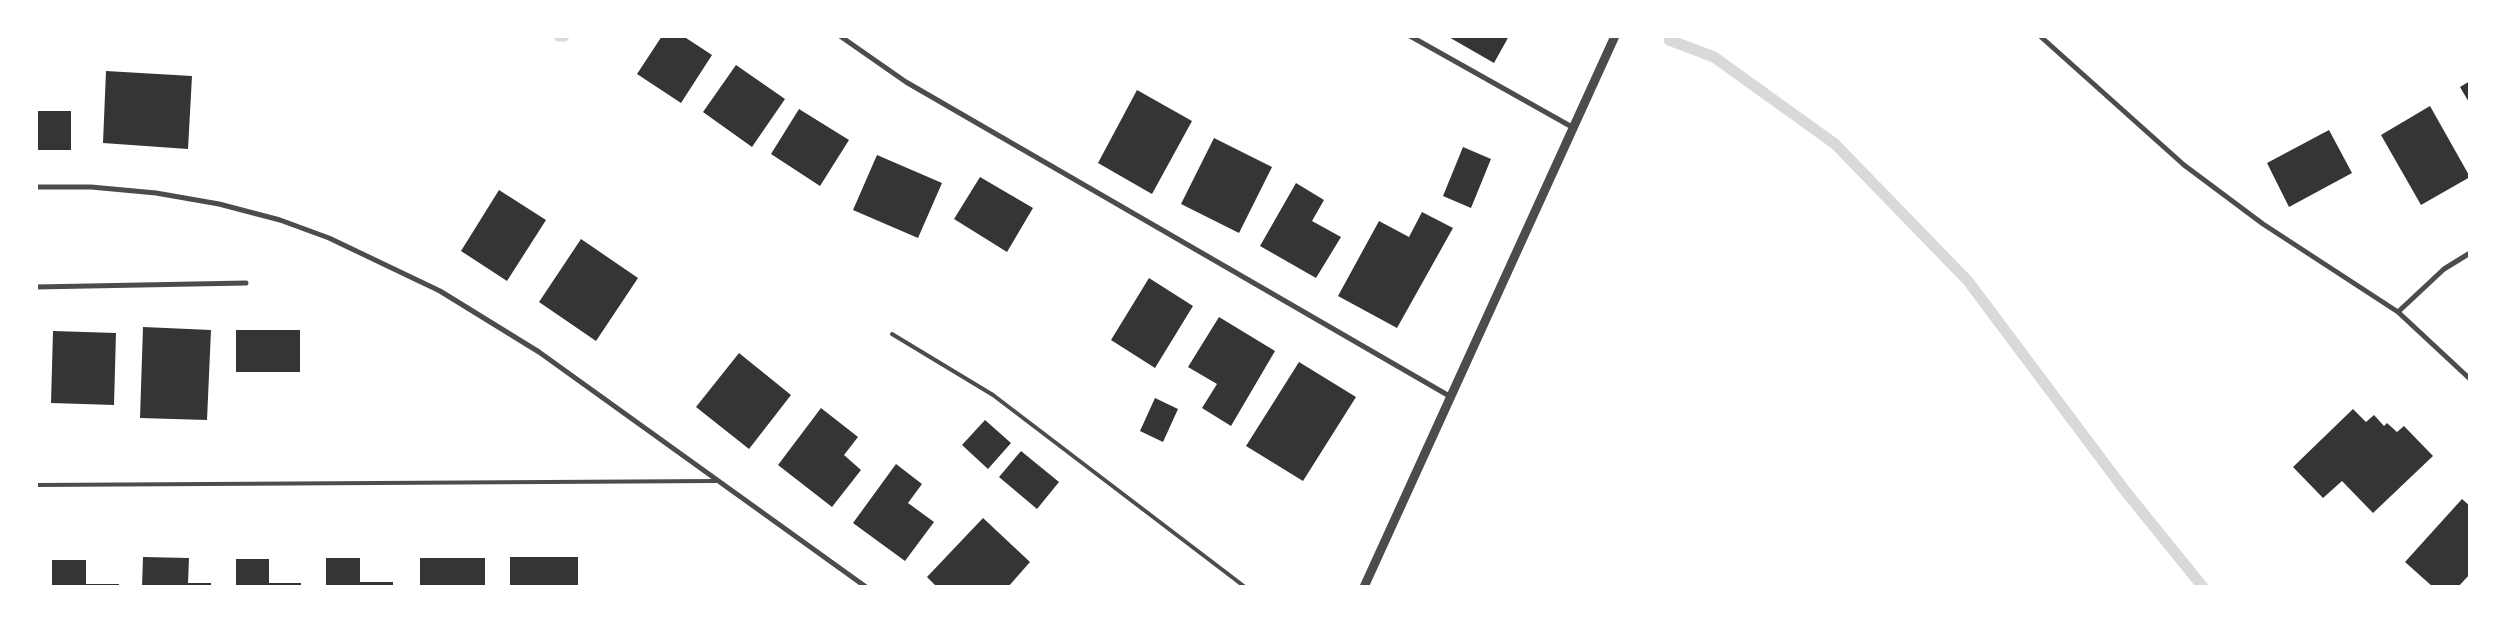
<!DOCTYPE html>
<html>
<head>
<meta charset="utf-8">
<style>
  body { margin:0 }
  #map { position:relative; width:2506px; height:623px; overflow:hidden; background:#fff; font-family:"PT Sans",sans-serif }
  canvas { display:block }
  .frame { position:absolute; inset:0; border:38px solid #fff; pointer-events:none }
</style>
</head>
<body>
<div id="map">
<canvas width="2506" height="623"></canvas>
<div class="frame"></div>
</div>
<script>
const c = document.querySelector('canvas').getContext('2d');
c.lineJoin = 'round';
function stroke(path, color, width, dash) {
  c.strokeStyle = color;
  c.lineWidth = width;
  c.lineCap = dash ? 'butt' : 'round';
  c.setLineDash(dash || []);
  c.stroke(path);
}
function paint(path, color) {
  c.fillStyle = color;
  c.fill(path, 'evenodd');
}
const stream = new Path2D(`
  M559 36H564
  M1669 40 1714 57 1835 144 1968 281 2126 492 2203 587`);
const building = new Path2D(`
  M662 36H683L712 55 681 103 637 74Z
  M1447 36H1509L1494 63Z
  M736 65 785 99 752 147 703 112Z
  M106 71 192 76 188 149 103 143Z
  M2470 81V104L2460 87Z
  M1137 90 1192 121 1152 194 1098 163Z
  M2430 106 2470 177 2421 205 2381 135Z
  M799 109 849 140 820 186 771 154Z
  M36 111H71V150H36Z
  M2329 130 2352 173 2289 207 2267 163Z
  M1214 138 1272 167 1239 233 1181 204Z
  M1463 147 1491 159 1471 208 1443 196Z
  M877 155 942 183 918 238 853 210Z
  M980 177 1033 208 1007 252 954 219Z
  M1296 183 1324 200 1312 221 1341 237 1316 278 1260 246Z
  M499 190 546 220 507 281 461 251Z
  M1422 212 1453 228 1397 328 1338 296 1379 221 1409 237Z
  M581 239 638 278 596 341 539 302Z
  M1149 278 1193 306 1155 368 1111 340Z
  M1219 317 1275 351 1231 426 1202 408 1217 384 1188 367Z
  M143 327 211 330 207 420 140 418Z
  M236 330H300V372H236Z
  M53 331 116 333 114 405 51 403Z
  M739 353 791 395 749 449 696 407Z
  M1299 362 1356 397 1303 481 1246 446Z
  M1155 398 1178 409 1163 442 1140 431Z
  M821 408 858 437 844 455 861 470 832 507 778 465Z
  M2353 409 2366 422 2374 415 2384 426 2387 423 2397 432 2404 426 2433 456 2373 513 2342 481 2323 498 2293 467Z
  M985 420 1011 443 988 469 962 445Z
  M1021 451 1059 482 1037 509 999 477Z
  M896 464 922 484 908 503 934 522 905 561 853 523Z
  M2462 499 2470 506V574L2458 587H2433L2405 562Z
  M983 518 1030 562 1008 587H937L927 577Z
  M143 557 189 558 188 583H211V587H142Z
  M510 557H578V587H510Z
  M326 558H360V582H393V587H326Z
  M420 558H485V587H420Z
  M236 559H269V583H301V587H236Z
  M52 560H86V584H119V587H52Z`);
const service = new Path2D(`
  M892 334 993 395 1245 587
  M36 485 716 481`);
const minor = new Path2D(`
  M840 36 906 82 1451 397
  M1410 36 1572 127
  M2040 36 2184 165 2263 224 2398 312 2470 379
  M36 187H91L156 193 219 204 280 220 329 238 440 291 539 352 866 587
  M36 287 246 283
  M2398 312 2444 269 2470 253`);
const tertiary = new Path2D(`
  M1364 587 1615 36`);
stroke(stream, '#d9d9d9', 11);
paint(building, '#353535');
stroke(service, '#4c4c4c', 4);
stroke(minor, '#4c4c4c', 5);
stroke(tertiary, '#4c4c4c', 9);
</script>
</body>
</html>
